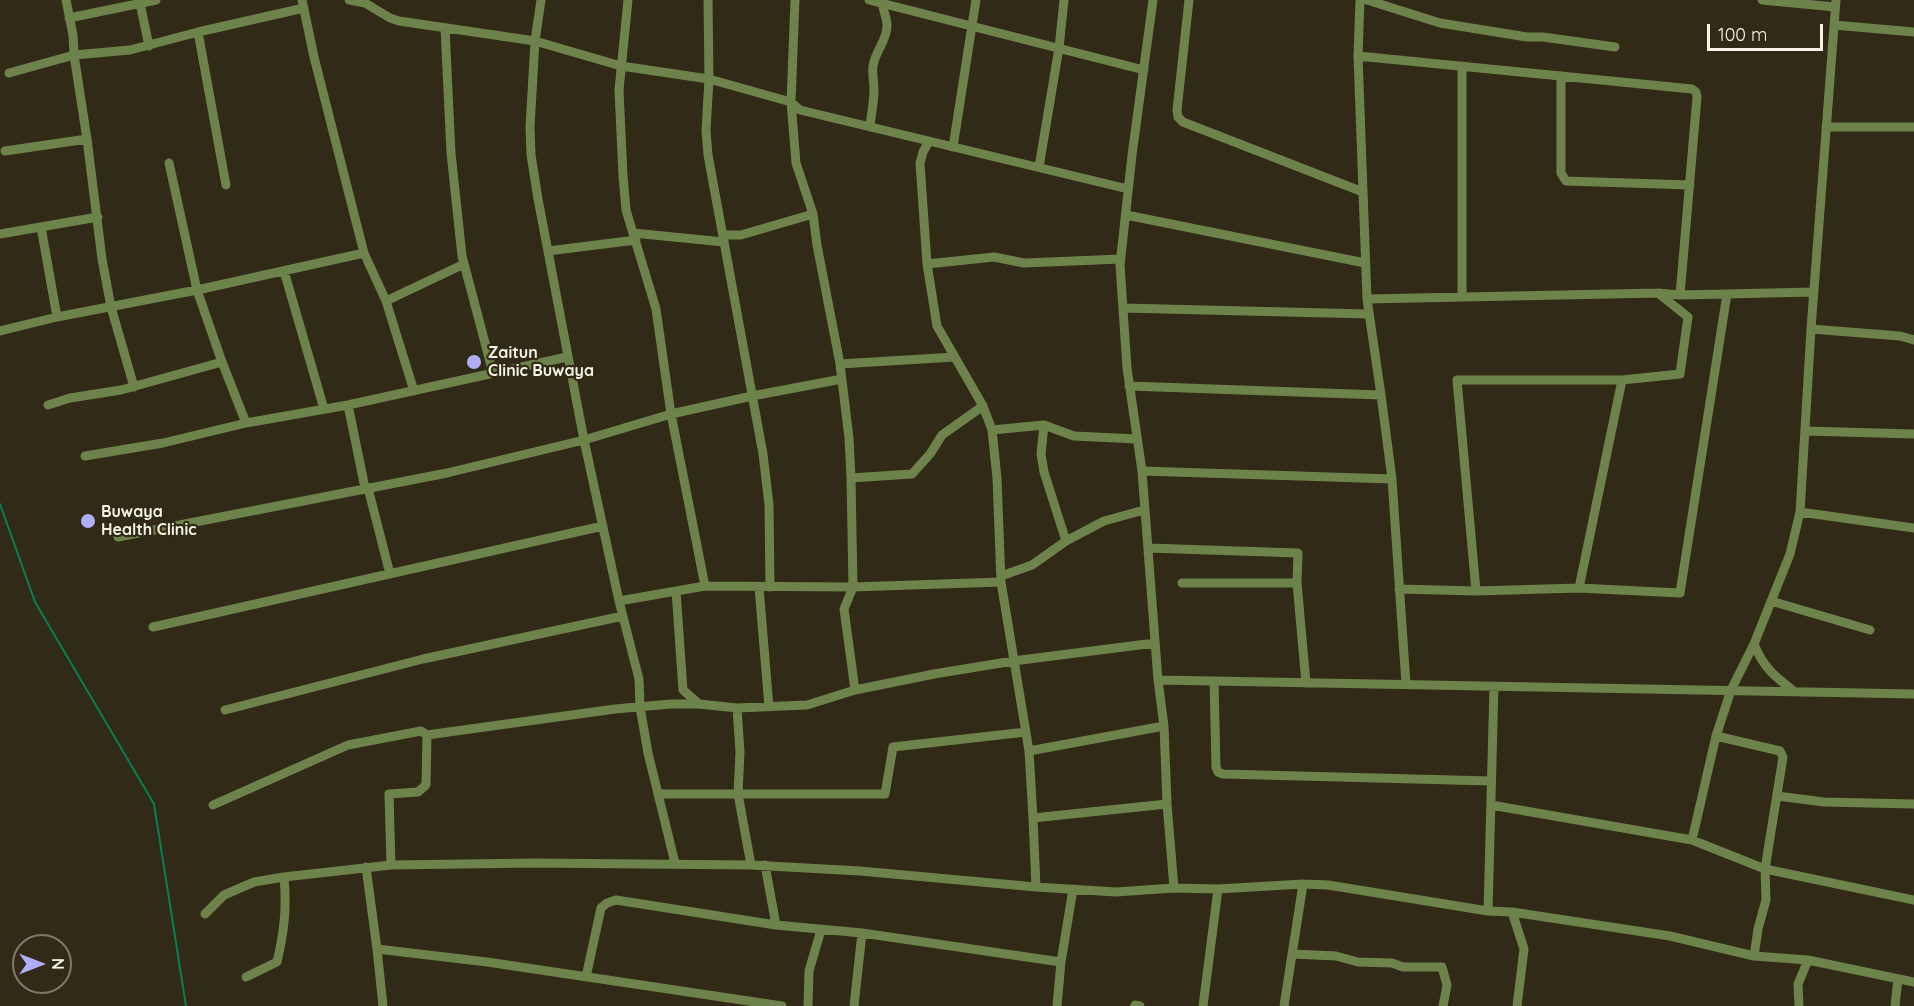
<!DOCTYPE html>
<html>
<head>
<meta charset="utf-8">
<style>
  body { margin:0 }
  #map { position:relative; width:1914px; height:1006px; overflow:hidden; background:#302a16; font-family:Quicksand,sans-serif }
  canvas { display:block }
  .north { position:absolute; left:12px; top:934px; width:60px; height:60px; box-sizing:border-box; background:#302a16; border:2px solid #807a6a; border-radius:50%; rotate:90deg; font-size:16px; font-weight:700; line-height:24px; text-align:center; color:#f7f3e7 }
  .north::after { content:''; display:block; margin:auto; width:21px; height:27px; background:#aeaefa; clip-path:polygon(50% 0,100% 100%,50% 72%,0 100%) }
  .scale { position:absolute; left:1707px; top:24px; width:116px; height:27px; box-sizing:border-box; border:3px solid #f7f3e7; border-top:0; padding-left:8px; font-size:18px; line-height:21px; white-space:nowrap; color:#f7f3e7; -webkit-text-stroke:4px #302a16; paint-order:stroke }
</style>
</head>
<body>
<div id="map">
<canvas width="1914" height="1006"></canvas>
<div class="north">N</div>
<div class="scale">100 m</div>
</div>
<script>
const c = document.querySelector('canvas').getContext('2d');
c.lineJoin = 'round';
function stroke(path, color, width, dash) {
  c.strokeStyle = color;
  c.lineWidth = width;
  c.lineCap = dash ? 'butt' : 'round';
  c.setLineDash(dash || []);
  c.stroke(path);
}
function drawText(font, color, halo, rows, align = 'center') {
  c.font = font + ' Quicksand,sans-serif';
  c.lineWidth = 4.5;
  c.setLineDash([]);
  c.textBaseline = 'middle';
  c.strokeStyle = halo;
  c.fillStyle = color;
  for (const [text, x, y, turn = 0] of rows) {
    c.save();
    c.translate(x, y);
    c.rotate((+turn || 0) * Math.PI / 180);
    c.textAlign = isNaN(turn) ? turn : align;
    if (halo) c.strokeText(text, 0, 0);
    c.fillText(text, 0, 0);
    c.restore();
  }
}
const stream = new Path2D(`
  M0 504 35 602 154 804 186 1006`);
const minor = new Path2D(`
  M66 0 73 35 74 55 87 139 102 259 111 307 134 387
  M302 0 314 57 364 253 386 301 414 391
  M349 0 365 3 390 18 399 21 535 41 621 66 709 79 791 102 800 110 1128 189
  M541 0 535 41 530 127 531 155 538 199 584 440 619 601 639 679 640 707 648 753 675 863
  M628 0 619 90 623 176 626 210 656 309 671 414 705 586
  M708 0 709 79 706 131 708 155 763 454 769 505 770 587
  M795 0 791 102 796 163 813 214 817 245 840 364 849 438 851 478 853 587 844 609 855 690
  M869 0 1144 70
  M1153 0 1132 155 1120 265 1127 368 1142 471 1158 680 1914 694
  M1189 0 1177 110 1178 117 1183 122 1363 192
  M1360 0 1358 56 1367 299 1381 395 1392 479 1406 684
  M1367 0 1440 23 1527 37H1543L1615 47
  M1762 0 1835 7
  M140 3 149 46
  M69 18 156 0
  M1834 25 1914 32
  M445 28 451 153 462 256 493 373
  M198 32 226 185
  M1358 56 1692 89 1696 92 1697 97 1680 295
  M1462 66V296
  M9 73 74 55 130 50 198 32 304 8
  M1561 76V173L1566 181 1690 185
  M870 127C871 115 874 102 874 90 874 82 872 74 873 66 875 52 886 42 887 27 888 18 881 9 883 0
  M1826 127H1914
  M929 141 923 152 920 163 927 264 937 326 983 406 992 430 997 478 1001 582 1029 751 1033 818 1036 887
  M953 147 976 0
  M5 151 87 139
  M169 163 197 290 222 362 246 423
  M1039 167 1059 48 1064 0
  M1126 215 1365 263
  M41 227 57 317
  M633 233 724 242
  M0 234 98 217
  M723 235H741L813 214
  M548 251 636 240
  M927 264 994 257 1024 263 1121 259
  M284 271 324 409
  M1367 299 1658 293 1680 295 1814 292
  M386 301 464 264
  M1123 308 1368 314
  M1811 329 1900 336 1914 340
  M0 331 57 317 197 290 364 253
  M840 364 955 357
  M1129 386 1381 395
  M48 405 70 398 121 390 222 362
  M348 405 365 488
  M1044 425 1041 454 1044 472 1066 541
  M992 430 1044 425 1074 436 1137 439
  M1806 431 1914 434
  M85 456 163 443 246 423 348 405 567 357
  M1142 471 1392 479
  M851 478 912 474 930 454 942 435 983 406
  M368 488 390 574
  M1800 512 1914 528
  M118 537 447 473 584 440 671 414 752 396 842 379
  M1148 548 1298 553 1297 583 1306 683
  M1001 576 1032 565 1066 541 1104 521 1144 510
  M1182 583H1297
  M759 587 769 707
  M1579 588 1622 380 1680 374 1688 317 1658 293
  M1399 589 1476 591 1579 588 1680 593 1727 294
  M676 591 683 690 699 704
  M1476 591 1457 380H1622
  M619 601 705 586 853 587 1001 582
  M1771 601 1870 630
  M153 627 603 526
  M1754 644C1763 667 1775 677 1794 691
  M1158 680 1164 726 1167 804 1174 888
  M1214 681 1216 767 1218 772 1223 774 1491 781
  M1494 686 1488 911 1512 912 1524 949 1517 1006
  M737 708 740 752 738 794 751 865
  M225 710 423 659 623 616
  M1716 736 1780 751 1783 757 1765 869 1766 900 1758 929 1754 956
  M1029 751 1164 726
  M659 794H885L893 747 1026 732
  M1777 796 1824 802 1914 804
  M213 805 348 745 421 731 427 735 615 709 671 704H699L737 708 807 705 855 690 934 674 1013 661 1155 643
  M1491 805 1692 840 1765 869 1914 900
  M1033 818 1167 804
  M1692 840 1716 736 1731 690 1754 644 1790 554 1800 512 1811 329 1836 0
  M391 865 389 794 418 792 426 785 427 735
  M765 865 776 925
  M366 867 377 949 383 1006
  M1512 912 1670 936 1754 956 1808 960 1914 982
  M205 914 224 895 254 882 284 877 391 865 534 863 751 865 860 871 1036 887 1116 892 1174 888 1218 889 1303 884 1328 885 1488 911
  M377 949 487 962 782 1006
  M1292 954 1336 956 1358 962 1392 963 1403 967H1442L1447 985 1443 1006
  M246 977 277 962C284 932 287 908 284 877
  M586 977 601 908 607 903 616 900 776 925 862 933 1061 962
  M1135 1005 1140 1006
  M808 1006 809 971 821 930
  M854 1006 862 933
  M1057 1006 1061 962 1073 889
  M1203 1006 1218 889
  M1284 1006 1303 884
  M1799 1006 1798 984 1808 960
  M1895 1006 1898 979`);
const markers = [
  [474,362,8,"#aeaefa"],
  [88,521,8,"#aeaefa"]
];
const poiNames = [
  ["Zaitun",488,353],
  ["Clinic Buwaya",488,371],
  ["Buwaya",101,512],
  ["Health Clinic",101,530]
];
stroke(stream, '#068152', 2);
stroke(minor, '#6e824b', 9);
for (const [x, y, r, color] of markers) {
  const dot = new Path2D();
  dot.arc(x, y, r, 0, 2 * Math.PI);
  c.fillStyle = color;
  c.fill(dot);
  stroke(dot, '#302a16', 2);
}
drawText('bold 16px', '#f7f3e7', '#302a16', poiNames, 'left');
</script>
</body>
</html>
